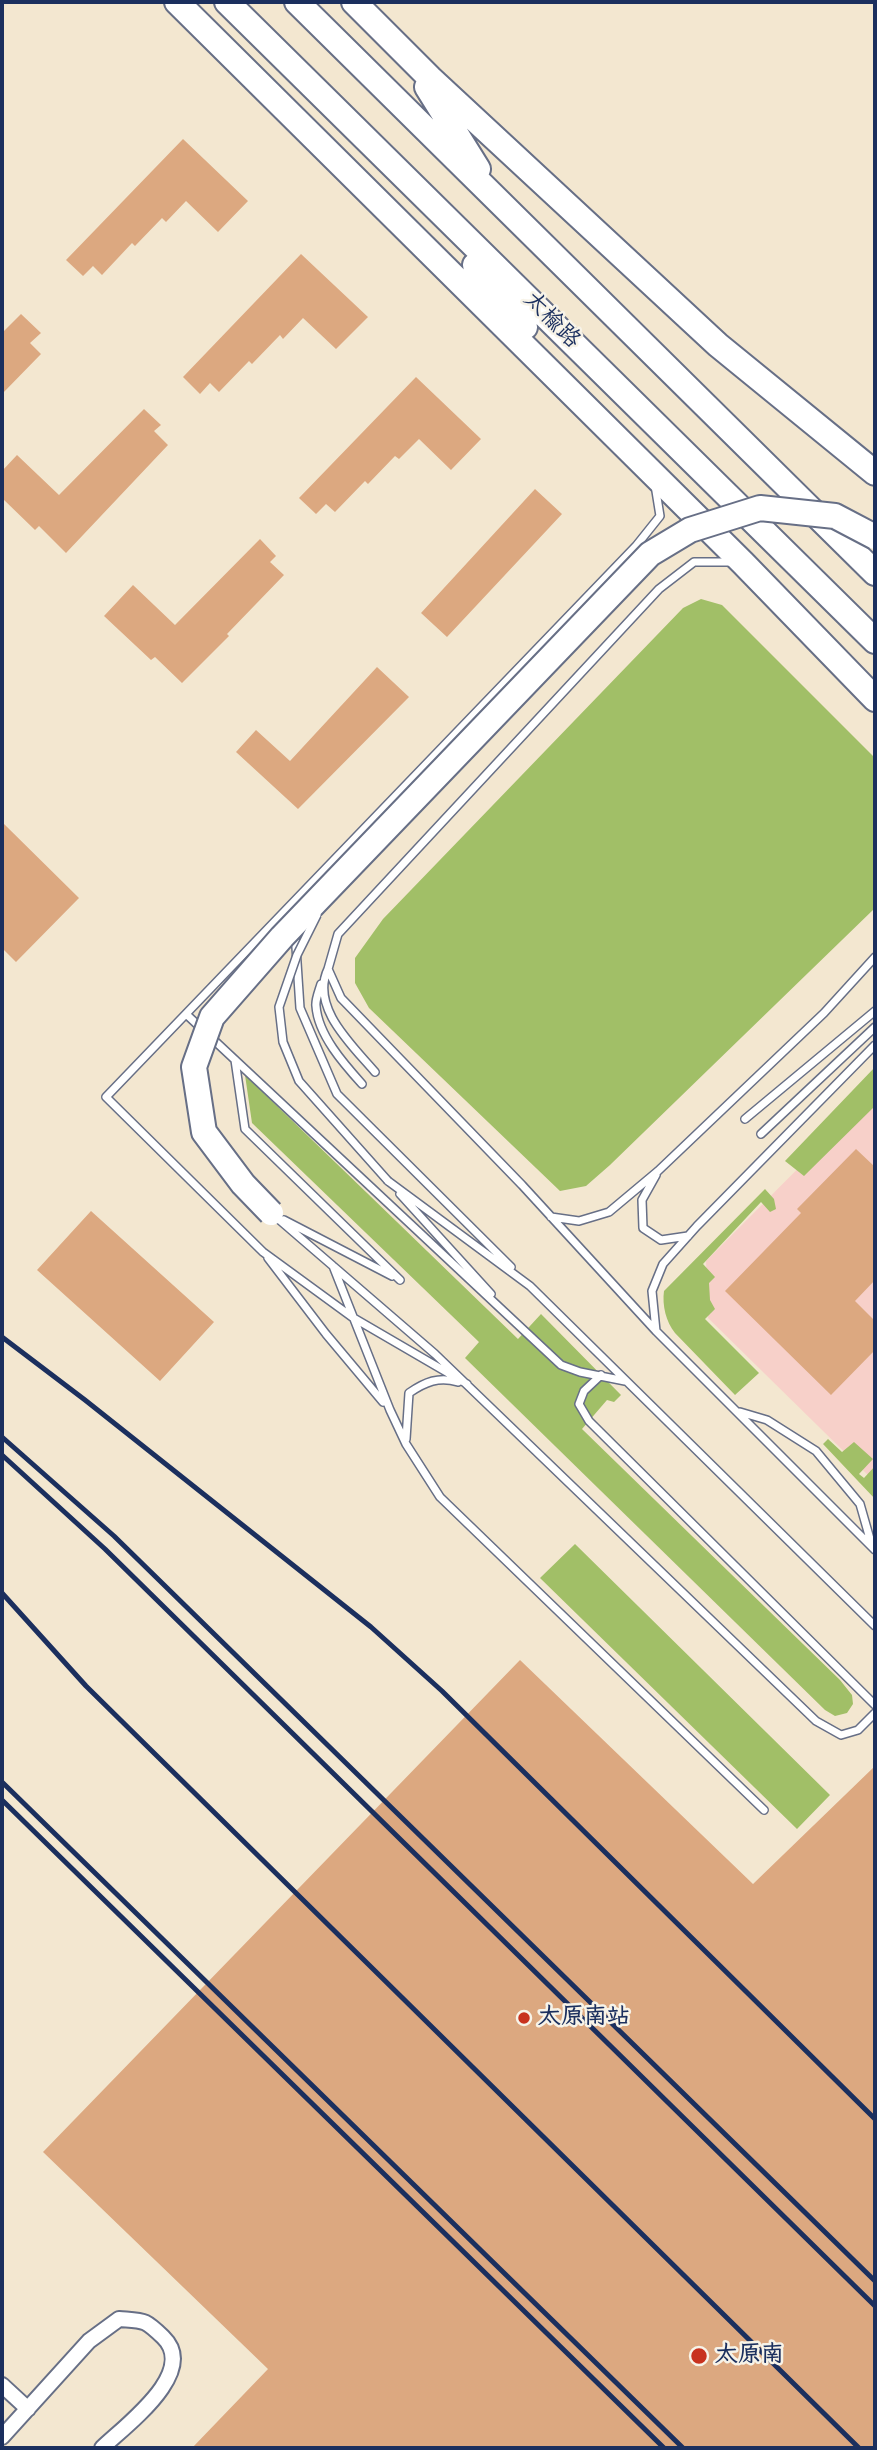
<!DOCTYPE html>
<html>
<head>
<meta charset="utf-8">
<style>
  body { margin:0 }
  #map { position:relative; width:877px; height:2450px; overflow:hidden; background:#f3e7d0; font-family:Mynerve,sans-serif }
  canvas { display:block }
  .frame { position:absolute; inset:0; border:4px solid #1b2f5e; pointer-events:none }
</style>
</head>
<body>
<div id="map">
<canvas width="877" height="2450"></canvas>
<div class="frame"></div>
</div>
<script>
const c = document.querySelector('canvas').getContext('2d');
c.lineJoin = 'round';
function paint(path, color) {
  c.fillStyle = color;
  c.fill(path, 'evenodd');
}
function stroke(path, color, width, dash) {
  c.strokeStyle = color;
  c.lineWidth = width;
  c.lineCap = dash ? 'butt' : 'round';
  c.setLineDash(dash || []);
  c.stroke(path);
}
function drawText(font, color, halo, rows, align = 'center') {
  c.font = font + ' Mynerve,"LXGW WenKai TC",sans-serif';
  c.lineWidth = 5;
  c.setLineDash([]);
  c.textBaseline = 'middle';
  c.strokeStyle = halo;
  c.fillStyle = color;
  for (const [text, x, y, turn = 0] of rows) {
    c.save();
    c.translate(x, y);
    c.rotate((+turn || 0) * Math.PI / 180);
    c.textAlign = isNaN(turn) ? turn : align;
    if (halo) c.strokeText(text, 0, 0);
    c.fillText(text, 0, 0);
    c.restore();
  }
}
const built = new Path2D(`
  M875 1091V1482L708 1318 706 1261Z`);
const green = new Path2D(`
  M701 599 722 605 875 758V908L610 1165 586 1186 560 1191 369 1008 355 983V958L383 919 683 608Z
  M875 1067V1106L804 1176 785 1161Z
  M245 1075 518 1339 541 1314 621 1395 614 1402 607 1400 582 1429 840 1680 852 1695 853 1704 847 1713 835 1716 825 1710 465 1358 479 1342 252 1123Z
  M765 1189 774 1199 776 1209 770 1212 761 1202 703 1264 715 1277 709 1283 710 1300 715 1309 705 1319 759 1373 735 1395 675 1333C666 1322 662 1305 664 1291Z
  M828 1439 842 1452 854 1442 873 1459 859 1474 864 1478 875 1466V1499L823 1444Z
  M575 1544 830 1795 797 1829 540 1578Z`);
const building = new Path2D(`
  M183 139 248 201 218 232 186 201 166 222 162 218 135 246 132 243 102 275 93 266 83 276 66 260Z
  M301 254 368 317 336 349 303 318 283 339 280 335 252 364 249 361 219 392 210 383 200 394 183 377Z
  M21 314 41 333 30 343 41 354 2 394V333Z
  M416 377 481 439 451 470 419 439 399 459 395 456 368 484 365 481 335 512 326 504 316 514 299 498Z
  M144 409 161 425 154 431 168 445 66 553 39 526 35 530 2 498V471L17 455 59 495Z
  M535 489 562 514 447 637 421 613Z
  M260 539 276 556 270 562 284 575 227 634 229 636 182 683 155 657 151 660 104 616 133 585 175 625Z
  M377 667 409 697 298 809 236 752 256 730 290 761Z
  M2 822 79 898 16 962 2 948Z
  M856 1149 875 1167V1280L855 1301 875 1321V1350L831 1395 725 1291 801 1213 797 1209Z
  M91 1211 214 1322 160 1381 37 1270Z
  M520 1660 753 1884 875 1766V2448H192L268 2369 43 2152Z`);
const lane = new Path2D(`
  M295 932 300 1008 337 1094 511 1267
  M328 969C310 1007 352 1045 375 1072
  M321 984C319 991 315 1000 316 1006 318 1035 344 1064 362 1084
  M186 1014 561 1365 580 1372 625 1381
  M875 1045 697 1226 663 1264 652 1291 656 1331 875 1550
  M235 1060 245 1129 400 1280
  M745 1119 875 1011
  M761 1134 875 1027
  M656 1175 642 1200 643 1228 661 1240 688 1236
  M388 1181 530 1286 875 1626
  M400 1194 491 1294
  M275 1216 435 1354 816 1721 841 1735 858 1730 875 1713
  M551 1217 579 1221 609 1212 658 1171 824 1013 875 957
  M284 1220 392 1276
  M268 1258 326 1334 383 1402
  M333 1266 390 1410 406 1444 440 1497 764 1810
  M656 1331 522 1185 341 998 328 969 338 934 659 589 694 562H732
  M601 1375 584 1391 579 1404 589 1421 875 1705
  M467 1384 352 1317 263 1252 106 1097 636 546 660 516 655 485
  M740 1412 767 1420 816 1451 860 1504 872 1546
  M406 1439 409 1393C425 1382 439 1376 458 1382`);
const street = new Path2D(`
  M2 2385 28 2409
  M2 2437 89 2341 119 2319C145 2321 144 2319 163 2337 199 2372 126 2425 102 2448`);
const highway = new Path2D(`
  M177 2 743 563 875 699
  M227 2 875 641
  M297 2 875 573
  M354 2 430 78 718 345 875 473
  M427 87 478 169
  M475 265 525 327`);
const rail = new Path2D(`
  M2 1337 85 1400 371 1627 442 1691 875 2119
  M2 1437 114 1536 875 2281
  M2 1455 105 1549 875 2306
  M2 1593 86 1686 859 2448
  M2 1782 683 2448
  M2 1800 664 2448`);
const laneBridge = new Path2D(`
  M317 915 297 955 279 1007 283 1042 299 1081 388 1181`);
const highwayBridge = new Path2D(`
  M271 1213 243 1184 204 1132 194 1067 212 1017 282 937 650 554 690 530 760 508 835 516 875 537`);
const markers = [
  [524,2018,7,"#c8321e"],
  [699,2356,9,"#c8321e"]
];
const streetNames = [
  ["太榆路",551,321,45]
];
const poiNames = [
  ["太原南站",538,2018],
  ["太原南",715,2356]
];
paint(built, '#f7d0c9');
paint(green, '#a1bf67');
paint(building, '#dca880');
stroke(lane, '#676f86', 10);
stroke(street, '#676f86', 18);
stroke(highway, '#676f86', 28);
stroke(lane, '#fff', 7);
stroke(street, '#fff', 14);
stroke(highway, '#fff', 24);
stroke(rail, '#1b2f5e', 5);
stroke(laneBridge, '#676f86', 10, []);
stroke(highwayBridge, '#676f86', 28, []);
stroke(laneBridge, '#fff', 7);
stroke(highwayBridge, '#fff', 24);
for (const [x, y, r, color] of markers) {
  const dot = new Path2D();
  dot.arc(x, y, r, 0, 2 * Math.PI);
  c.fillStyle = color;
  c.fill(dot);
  stroke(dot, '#f7f3e8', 2.5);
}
drawText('23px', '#1b2f5e', '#f7f3e8', streetNames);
drawText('bold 23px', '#1b2f5e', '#f7f3e8', poiNames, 'left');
</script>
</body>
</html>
